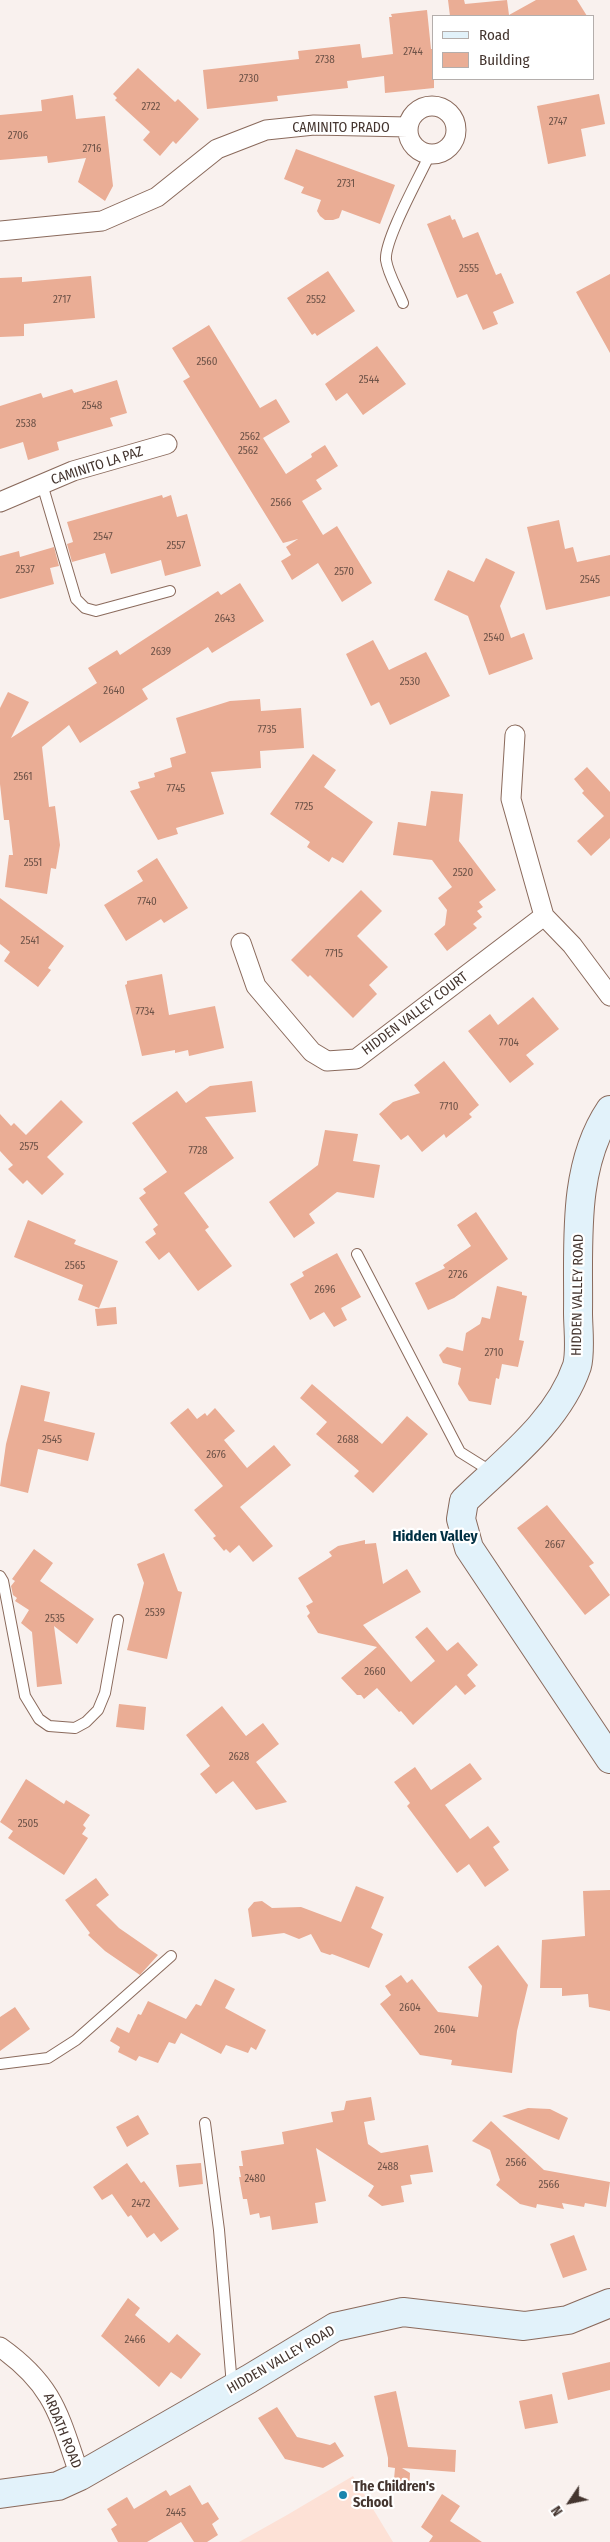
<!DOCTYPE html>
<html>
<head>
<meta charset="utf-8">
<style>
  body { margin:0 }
  #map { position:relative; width:610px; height:2542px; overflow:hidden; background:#f9f1ee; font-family:"Fira Sans Condensed",sans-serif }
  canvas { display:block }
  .legend { position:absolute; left:432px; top:15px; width:162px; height:65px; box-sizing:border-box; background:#fff; border:1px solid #b4aeac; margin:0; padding:6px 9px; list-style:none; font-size:15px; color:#44352f }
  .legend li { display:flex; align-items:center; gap:10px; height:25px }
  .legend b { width:25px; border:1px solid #b4aeac }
  .north { position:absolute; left:545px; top:2477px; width:50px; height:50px; -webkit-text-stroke:4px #fff; paint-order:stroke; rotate:236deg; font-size:14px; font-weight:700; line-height:20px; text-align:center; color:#44352f }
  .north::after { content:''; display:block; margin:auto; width:18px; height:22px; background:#44352f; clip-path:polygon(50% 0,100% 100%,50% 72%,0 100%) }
</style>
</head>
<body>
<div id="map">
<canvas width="610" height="2542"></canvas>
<ul class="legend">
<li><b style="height:6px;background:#e2f2fa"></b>Road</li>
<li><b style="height:14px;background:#eaad95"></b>Building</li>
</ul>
<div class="north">N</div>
</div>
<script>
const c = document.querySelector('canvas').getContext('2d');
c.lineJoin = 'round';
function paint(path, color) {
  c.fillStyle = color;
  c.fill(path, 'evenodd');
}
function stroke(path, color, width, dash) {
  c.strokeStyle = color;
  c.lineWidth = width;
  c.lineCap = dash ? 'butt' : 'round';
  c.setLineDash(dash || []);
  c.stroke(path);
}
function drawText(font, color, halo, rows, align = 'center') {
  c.font = font + ' "Fira Sans Condensed",sans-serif';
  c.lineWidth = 4.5;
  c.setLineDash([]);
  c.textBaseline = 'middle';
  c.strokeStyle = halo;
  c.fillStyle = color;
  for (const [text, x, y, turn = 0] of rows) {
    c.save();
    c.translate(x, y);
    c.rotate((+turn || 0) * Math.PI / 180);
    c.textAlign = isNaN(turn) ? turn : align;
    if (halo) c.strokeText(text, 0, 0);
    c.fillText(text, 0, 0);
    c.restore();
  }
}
const built = new Path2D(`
  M353 2476 393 2542H239L287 2515Z`);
const building = new Path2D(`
  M448 0H464L465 4 507 0 509 15 536 0H577L587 16H450Z
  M427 10 431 49H434V88L385 93 384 76 347 81 348 88 277 96 278 101 207 109 203 70 299 59 298 51 360 44 362 58 393 54 389 17H392L391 14Z
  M138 68 175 102 178 99 199 119 176 144 173 141 160 156 143 140 150 132 115 100 117 98 113 94Z
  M599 94 605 124 581 129 586 156 548 164 537 106Z
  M73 95 76 119 105 116 113 186 105 201 78 182 86 158 48 163 47 156 0 160V115L42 111 41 100Z
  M296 149 395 185 380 224 342 210 339 218 333 220H325L320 216 317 211 321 200 301 193 304 187 284 179Z
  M450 215 452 220 455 219 463 238 478 232 496 275 501 273 514 303 493 312 498 324 483 330 467 294 457 298 427 224Z
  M328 271 355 311 317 336 315 333 312 335 287 298Z
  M610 274V353L576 292Z
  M91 276 95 318 24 324V336L0 337V278L22 277V282Z
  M209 325 260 408 276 399 290 422 263 438 286 474 312 457 311 454 325 445 338 466 316 480 322 489 302 501 323 535 337 526 372 583 342 602 318 563 292 580 281 561 291 555 286 547 298 539 283 543 183 381 190 377 172 348Z
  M377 346 406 384 363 415 347 393 336 401 325 384Z
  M117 380 127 413 110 418 113 426 57 442 59 450 28 460 23 442 0 449V406L41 393 43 398 72 389 74 393Z
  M162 495 163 498 171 495 177 517 187 514 201 566 165 576 161 560 111 574 105 553 72 562 67 544 73 542 67 522Z
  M559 520 565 549 573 547 577 562 610 555V596L546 610 527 527Z
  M54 547 59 566 50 568 54 584 0 599V556L19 551 20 557Z
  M486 558 515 572 500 606 511 638 524 633 533 659 489 675 468 616 434 600 448 570 474 582Z
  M240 583 264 621 212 653 208 647 142 689 148 699 80 743 69 725 42 747 49 807 55 806 60 845 56 869 51 868 47 894 5 887 9 855H13L9 820H4L0 784V708L8 692 29 702 11 738 97 683 88 668 117 650 120 655 218 591 221 595Z
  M373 640 389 670 426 652 450 696 390 725 379 702 371 706 346 654Z
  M260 699 261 711 301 708 304 748 260 751 261 768 211 772 224 814 176 828 178 834 158 840 130 791 140 788 138 782 155 777 154 773 172 767 170 758 186 753 176 718 230 701Z
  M313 754 336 770 324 787 373 822 343 863 332 857 329 862 307 847 310 842 270 814Z
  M587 767 610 792V838L591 856 577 841 604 816 582 793 584 791 574 779Z
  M431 791 463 794 459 841 496 890 479 902 483 907 477 911 482 917 473 924 477 928 447 951 434 934 445 925 447 910 438 898 452 887 432 860 393 855 398 822 426 826Z
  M157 858 188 908 164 923 161 919 126 941 104 905 143 881 137 871Z
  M361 890 382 911 357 936 388 967 369 985 377 994 353 1018 310 975 308 977 291 960Z
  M0 898 64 946 48 968 51 970 38 987 4 961 10 952 0 944Z
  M162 974 169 1015 215 1006 224 1048 189 1056 188 1050 175 1053V1050L142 1056 125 985 127 984V981Z
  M533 997 559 1029 526 1055 534 1064 510 1083 468 1031 490 1014 498 1025Z
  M444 1061 479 1105 469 1114 472 1117 446 1138 444 1134 422 1152 408 1135 401 1140 379 1114 393 1102 420 1093 414 1085Z
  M252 1081 256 1112 205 1117 234 1158 184 1193 209 1227 205 1230 232 1266 198 1291 169 1252 159 1260 145 1242 156 1234 153 1229 158 1225 139 1198 146 1193 143 1189 167 1172 132 1123 177 1091 186 1103 210 1086Z
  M61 1100 83 1122 47 1157 64 1174 42 1195 27 1180 23 1184 8 1169 13 1165 0 1151V1114L11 1126 14 1123 26 1135Z
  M325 1130 358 1134 353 1161 380 1165 374 1198 337 1192 309 1214 315 1223 294 1238 269 1202 318 1165Z
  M476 1212 508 1259 454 1298 428 1310 415 1283 445 1268 443 1265 471 1246 457 1225Z
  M28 1220 76 1240 74 1244 118 1261 99 1308 78 1300 83 1285 14 1257Z
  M337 1253 361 1297 341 1308 347 1320 334 1327 324 1312 310 1320 290 1284 304 1276 302 1272Z
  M497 1286 522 1292V1295L527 1296 519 1340 524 1341 518 1367 502 1364 499 1379 496 1378 491 1405 469 1401 458 1384 461 1368 443 1363 439 1355 447 1347 463 1351 466 1333 480 1324 482 1317 490 1319Z
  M116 1307 117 1324 97 1326 95 1309Z
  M312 1384 382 1444 407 1416 428 1434 373 1493 354 1476 359 1471 316 1434 327 1422 300 1398Z
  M21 1385 50 1392 44 1421 95 1433 88 1461 38 1449 28 1493 0 1486 6 1444Z
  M188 1408 197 1419 205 1413 207 1416 215 1408 235 1431 224 1440 247 1468 274 1445 291 1465 240 1507 273 1546 253 1562 239 1545 230 1553 226 1549 224 1551 213 1538 216 1536 194 1510 223 1486 170 1423Z
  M547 1505 594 1563 589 1566 610 1595 585 1615 517 1528Z
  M365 1540V1544L376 1543 383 1584 407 1569 421 1592 363 1625 411 1682 435 1661 415 1637 427 1627 447 1651 458 1642 478 1665 467 1675 476 1686 465 1695 456 1685 413 1725 401 1711 399 1712 377 1688 364 1699 361 1695H357L341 1678 377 1647 318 1633 307 1616 310 1613 306 1606 313 1602 298 1578 332 1556 329 1552 338 1546Z
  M34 1549 53 1563 40 1581 94 1619 77 1644 54 1626 62 1684 37 1687 32 1632 21 1623 29 1610 15 1601 17 1598 13 1595 11 1586 15 1581 12 1579Z
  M164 1553 178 1591 182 1592 167 1659 127 1650 144 1583 137 1564Z
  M119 1704 146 1707 144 1730 116 1727Z
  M222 1706 246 1736 263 1723 279 1744 256 1762 287 1802 256 1810 233 1781 216 1794 200 1774 210 1766 186 1735Z
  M470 1763 482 1779 445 1805 470 1839 488 1826 500 1842 493 1847 509 1870 485 1887 469 1864 457 1873 407 1806 410 1803 394 1782 415 1767 431 1790Z
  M26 1779 64 1804 66 1800 90 1815 83 1825 86 1828 82 1834 88 1838 64 1875 8 1838 13 1831 0 1822Z
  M96 1878 109 1895 96 1905 119 1928 158 1955 140 1975 105 1951 88 1935 90 1933 65 1900Z
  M356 1886 384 1897 371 1928 383 1934 369 1968 332 1954 330 1955 321 1952 311 1934 299 1939 284 1933 252 1937 248 1909 254 1902 262 1901 272 1908 301 1907 341 1922Z
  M610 1890V2011L589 2007 588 1994 562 1996V1988H540L542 1940 585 1936 583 1891Z
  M498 1945 528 1985 517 2031 512 2073 451 2065 452 2060 420 2055 380 2004 391 1995 385 1986 401 1975 407 1983 412 1979 438 2012 478 2017 482 1986 468 1967Z
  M215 1979 235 1989 225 2008 266 2030 256 2050 251 2047 248 2053 226 2045 221 2054 181 2033 175 2044 169 2042 158 2063 139 2056 136 2061 118 2052 120 2047 110 2041 117 2027 129 2033 138 2014 141 2015 148 2001 186 2019 196 2004 201 2006Z
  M15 2007 30 2029 0 2051V2017Z
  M371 2097 375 2120 364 2122 368 2144 381 2153 428 2145 433 2172 410 2175 412 2184 401 2186 404 2202 382 2206 368 2196 374 2186 316 2148 326 2201 315 2203 318 2223 272 2230 270 2216 260 2218 259 2213 250 2215 247 2199H243L239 2177H241L239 2166H243L241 2151 284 2144 282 2132 333 2122 331 2112 344 2110 346 2101Z
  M528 2108 550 2109 568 2118 559 2140 502 2116Z
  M138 2115 149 2134 127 2147 116 2127Z
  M491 2121 544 2170 610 2182 606 2207 585 2203 584 2207 562 2203 564 2209 537 2204 536 2208 520 2204 496 2185 500 2180 490 2150 472 2141Z
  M127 2163 141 2183 144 2181 179 2229 161 2242 154 2233 147 2238 131 2215 128 2217 112 2194 102 2200 93 2187Z
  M201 2163 203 2184 179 2187 176 2165Z
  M574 2235 587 2270 563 2278 550 2244Z
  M128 2298 140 2308 135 2315 169 2343 177 2334 201 2354 181 2379 171 2372 159 2387 101 2336Z
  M610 2362V2390L568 2400 562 2373Z
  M396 2391 408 2447 456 2450 455 2472 402 2468 410 2473 409 2493 393 2491 395 2468 388 2467V2458L374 2396Z
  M552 2394 558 2423 525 2429 519 2401Z
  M277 2407 297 2437 330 2445 335 2442 344 2456 323 2468 285 2459 258 2418Z
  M190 2485 202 2505 208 2502 219 2519 212 2524 218 2535 207 2542H194L181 2522 147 2542H118L111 2529 117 2525 107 2509 127 2497 134 2509 166 2490 170 2496Z
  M442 2494 460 2506 450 2521 482 2542H429L433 2536 421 2527Z`);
const lane = new Path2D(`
  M403 303C398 290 388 274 386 260 384 240 420 176 430 154
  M42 484 76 599 85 608 96 611 170 591
  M357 1254 460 1452 492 1472
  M0 1576 3 1581 25 1696 39 1719 49 1726 75 1728 86 1722 98 1710 105 1693 118 1620
  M0 2064 48 2058 76 2040 171 1956
  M205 2123 219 2230 232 2386`);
const street = new Path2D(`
  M408 130a24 24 0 1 1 48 0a24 24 0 1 1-48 0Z
  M0 231 102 221 157 197 217 149 266 130 314 125 408 127
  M0 502 73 471 167 444
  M515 735 511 799 544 916 572 945 610 996
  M241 943 256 986 312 1052 327 1061 356 1059 544 916
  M0 2347C55 2386 59 2416 80 2476`);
const secondary = new Path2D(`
  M610 1110C571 1168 579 1246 578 1313 578 1328 581 1351 577 1366 558 1422 505 1461 464 1501L461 1519 469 1548 610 1759
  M0 2494 58 2486 80 2476 249 2379 335 2327 403 2312 524 2326 568 2320 610 2303`);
const markers = [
  [343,2495,5,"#1a85ad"]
];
const numberNames = [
  ["2744",413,52],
  ["2738",325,60],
  ["2730",249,79],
  ["2722",151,107],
  ["2747",558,122],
  ["2706",18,136],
  ["2716",92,149],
  ["2731",346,184],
  ["2555",469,269],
  ["2717",62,300],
  ["2552",316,300],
  ["2560",207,362],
  ["2544",369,380],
  ["2548",92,406],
  ["2538",26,424],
  ["2562",250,437],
  ["2562",248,451],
  ["2566",281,503],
  ["2547",103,537],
  ["2557",176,546],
  ["2537",25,570],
  ["2570",344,572],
  ["2545",590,580],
  ["2643",225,619],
  ["2540",494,638],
  ["2639",161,652],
  ["2530",410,682],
  ["2640",114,691],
  ["7735",267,730],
  ["2561",23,777],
  ["7745",176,789],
  ["7725",304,807],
  ["2551",33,863],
  ["2520",463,873],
  ["7740",147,902],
  ["2541",30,941],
  ["7715",334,954],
  ["7734",145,1012],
  ["7704",509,1043],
  ["7710",449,1107],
  ["2575",29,1147],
  ["7728",198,1151],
  ["2565",75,1266],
  ["2726",458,1275],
  ["2696",325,1290],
  ["2710",494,1353],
  ["2545",52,1440],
  ["2688",348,1440],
  ["2676",216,1455],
  ["2667",555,1545],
  ["2539",155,1613],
  ["2535",55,1619],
  ["2660",375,1672],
  ["2628",239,1757],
  ["2505",28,1824],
  ["2604",410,2008],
  ["2604",445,2030],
  ["2566",516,2163],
  ["2488",388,2167],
  ["2480",255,2179],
  ["2566",549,2185],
  ["2472",141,2204],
  ["2466",135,2340],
  ["2445",176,2513]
];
const streetNames = [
  ["CAMINITO PRADO",341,128],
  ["CAMINITO LA PAZ",97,466,-18],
  ["HIDDEN VALLEY COURT",415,1014,-37],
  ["HIDDEN VALLEY ROAD",578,1295,-89],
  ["HIDDEN VALLEY ROAD",281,2360,-30],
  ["ARDATH ROAD",62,2431,68]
];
const poiNames = [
  ["The Children's",353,2487],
  ["School",353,2503]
];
const neighbourhoodNames = [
  ["Hidden Valley",435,1537]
];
paint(built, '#fde1d6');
paint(building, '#eaad95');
stroke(lane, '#8a6a5c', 12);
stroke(street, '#8a6a5c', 21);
stroke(secondary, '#8a6a5c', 30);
stroke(lane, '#fff', 10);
stroke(street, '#fff', 19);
stroke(secondary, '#e2f2fa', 28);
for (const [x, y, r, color] of markers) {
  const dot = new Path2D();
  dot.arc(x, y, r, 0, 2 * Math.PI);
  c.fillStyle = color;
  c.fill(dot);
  stroke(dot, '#fff', 2);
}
drawText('11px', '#6e5348', null, numberNames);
drawText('14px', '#44352f', '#fff', streetNames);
drawText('bold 14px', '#44352f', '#fff', poiNames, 'left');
drawText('bold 15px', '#003043', '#fff', neighbourhoodNames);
</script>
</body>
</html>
